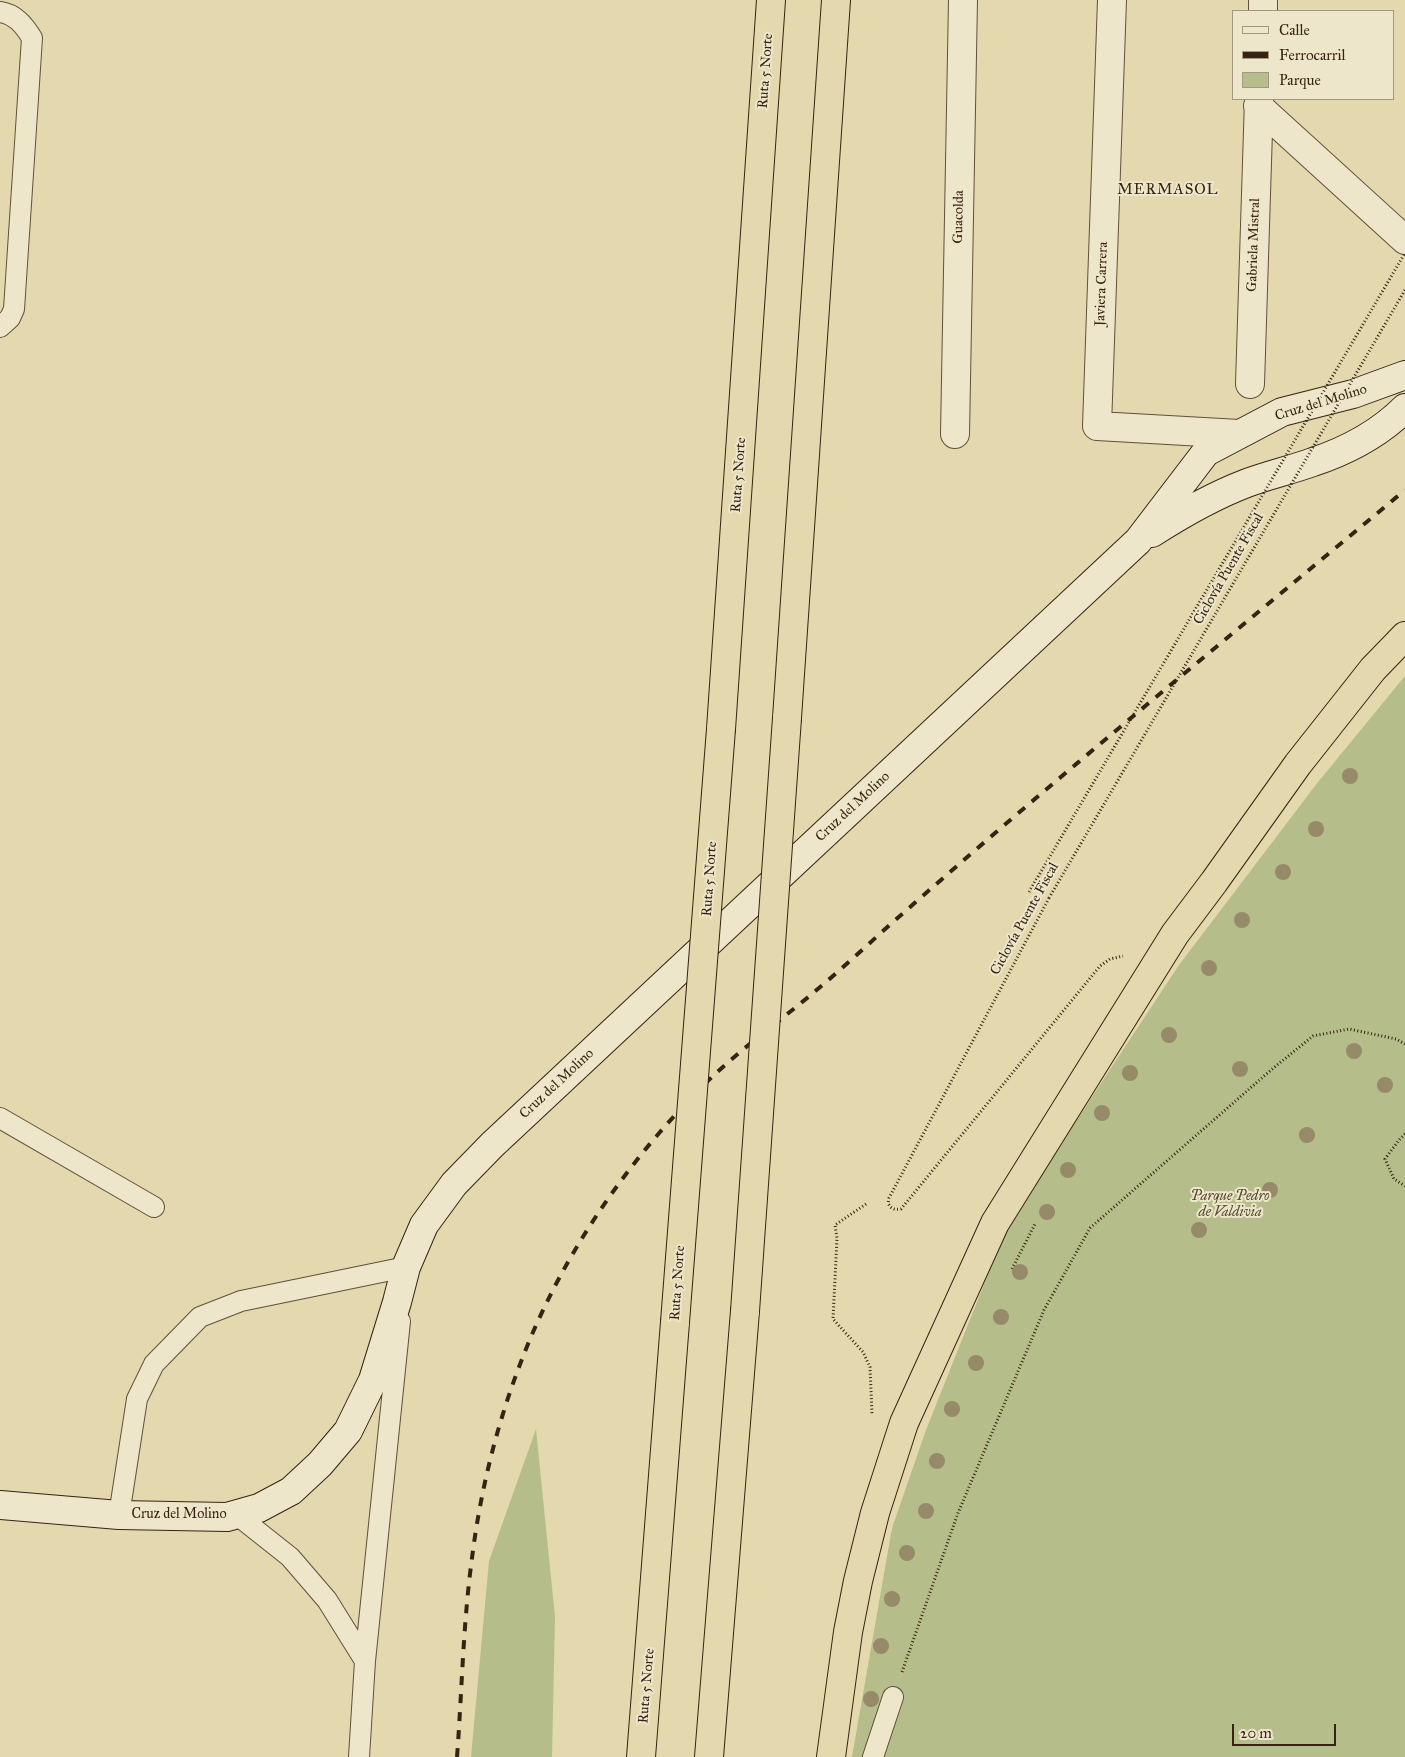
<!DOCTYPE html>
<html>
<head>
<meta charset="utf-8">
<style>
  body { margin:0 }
  #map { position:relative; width:1405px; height:1757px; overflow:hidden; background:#e4d8ae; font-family:"IM FELL Great Primer",serif }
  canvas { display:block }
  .legend { position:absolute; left:1232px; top:10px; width:162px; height:90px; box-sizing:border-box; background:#ede6ca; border:1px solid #a49881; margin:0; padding:6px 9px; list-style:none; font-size:15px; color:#362313 }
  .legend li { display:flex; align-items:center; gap:10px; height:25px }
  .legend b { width:25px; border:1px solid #a49881 }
  .scale { position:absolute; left:1232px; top:1724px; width:104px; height:22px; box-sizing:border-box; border:2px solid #362313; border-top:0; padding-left:6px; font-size:15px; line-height:18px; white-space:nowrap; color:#362313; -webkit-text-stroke:4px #ede6ca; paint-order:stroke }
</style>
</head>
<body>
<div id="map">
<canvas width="1405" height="1757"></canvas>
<ul class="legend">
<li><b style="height:6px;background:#ede6ca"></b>Calle</li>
<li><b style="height:6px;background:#362313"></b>Ferrocarril</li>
<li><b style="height:14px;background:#b5be8a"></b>Parque</li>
</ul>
<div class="scale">20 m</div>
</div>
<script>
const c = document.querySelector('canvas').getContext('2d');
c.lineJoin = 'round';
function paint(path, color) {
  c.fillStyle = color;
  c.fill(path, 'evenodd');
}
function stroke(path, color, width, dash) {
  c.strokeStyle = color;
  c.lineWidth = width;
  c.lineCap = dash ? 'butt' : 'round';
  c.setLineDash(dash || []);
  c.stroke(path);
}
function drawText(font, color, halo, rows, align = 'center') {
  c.font = font + ' "IM FELL Great Primer",serif';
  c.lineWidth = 4;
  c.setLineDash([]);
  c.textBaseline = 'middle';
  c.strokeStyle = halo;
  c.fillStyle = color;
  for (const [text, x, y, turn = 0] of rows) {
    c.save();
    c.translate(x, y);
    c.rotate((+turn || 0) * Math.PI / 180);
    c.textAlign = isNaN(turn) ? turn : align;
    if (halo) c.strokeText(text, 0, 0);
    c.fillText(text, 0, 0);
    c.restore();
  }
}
const green = new Path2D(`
  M1405 676V1757H852L892 1528 926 1430 1008 1224 1179 965 1318 782Z
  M536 1429 555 1617 552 1757H471L489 1561Z`);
const path = new Path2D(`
  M1049 898 889 1198 888 1203C891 1209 894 1210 901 1209L1100 966 1110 959 1123 956
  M1405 1134 1399 1140 1385 1159 1394 1179 1405 1186
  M866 1204 835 1225 837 1238 833 1319 863 1352 870 1367 872 1414
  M1012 1269 1035 1224
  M902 1672 958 1513 1044 1310 1090 1228 1271 1070 1313 1036 1349 1029 1396 1039 1405 1044`);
const lane = new Path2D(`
  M0 12C15 14 24 25 32 38L14 309 10 318 0 327
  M0 1118 154 1207
  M119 1515 137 1399 154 1364 200 1317 241 1301 406 1267 404 1280
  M237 1515 290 1557 327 1600 365 1661
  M359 1757 365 1661 400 1321
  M873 1757 893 1697`);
const street = new Path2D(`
  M1112 0 1097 426 1239 434
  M1263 11V0
  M1258 106 1405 240
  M1250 384 1259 99
  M955 434 963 0`);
const secondary = new Path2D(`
  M1152 533C1183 513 1213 496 1247 483 1268 475 1291 470 1313 462 1346 451 1380 433 1405 408
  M0 1505 119 1515 227 1517 259 1508 291 1491 320 1464 348 1431 373 1380 397 1302 406 1267 424 1225 454 1184 492 1145 1138 541 1206 452 1282 412 1353 394 1405 375`);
const highway = new Path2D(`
  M787 718 836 0
  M721 729 771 0
  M641 1757 675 1322
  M709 1757 745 1311
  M831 1757 848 1632 858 1581 875 1513 904 1423 995 1223 1175 934 1214 882 1298 764 1373 669 1405 636`);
const rail = new Path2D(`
  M457 1757C462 1691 463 1624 472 1558 481 1486 499 1416 526 1349 565 1252 627 1162 701 1088 730 1058 764 1033 796 1007 835 976 871 941 909 908 1071 765 1239 629 1405 490`);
const pathBridge = new Path2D(`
  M1029 892 1405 253
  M1049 898 1405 290`);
const highwayBridge = new Path2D(`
  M745 1311 787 718
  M675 1322 721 729`);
const trees = [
  [1350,776],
  [1316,829],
  [1283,872],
  [1242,920],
  [1209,968],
  [1169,1035],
  [1354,1051],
  [1240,1069],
  [1130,1073],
  [1385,1085],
  [1102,1113],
  [1307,1135],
  [1068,1170],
  [1270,1190],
  [1047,1212],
  [1199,1230],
  [1020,1272],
  [1001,1317],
  [976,1363],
  [952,1409],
  [937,1461],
  [926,1511],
  [907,1553],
  [892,1599],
  [881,1646],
  [871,1699]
];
const streetNames = [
  ["Ruta 5 Norte",766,71,-86],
  ["Guacolda",959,217,-89],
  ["Gabriela Mistral",1254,245,-88],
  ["Javiera Carrera",1102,284,-88],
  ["Cruz del Molino",1321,403,-17],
  ["Ruta 5 Norte",739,475,-86],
  ["Ciclovía Puente Fiscal",1229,569,-60],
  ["Cruz del Molino",853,807,-43],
  ["Ruta 5 Norte",710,879,-86],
  ["Ciclovía Puente Fiscal",1025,919,-61],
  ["Cruz del Molino",557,1084,-43],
  ["Ruta 5 Norte",678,1283,-86],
  ["Cruz del Molino",179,1515],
  ["Ruta 5 Norte",647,1686,-85]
];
const parkNames = [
  ["Parque Pedro",1230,1197],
  ["de Valdivia",1230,1213]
];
const neighbourhoodNames = [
  ["MERMASOL",1168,190]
];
paint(green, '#b5be8a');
stroke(lane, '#62503a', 22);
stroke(street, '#62503a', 30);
stroke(secondary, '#362313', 30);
stroke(highway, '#362313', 30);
stroke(path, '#362313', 3, [1, 2.5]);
stroke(lane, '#ede6ca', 20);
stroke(street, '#ede6ca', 28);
stroke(secondary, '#ede6ca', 28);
stroke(highway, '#e4d8ae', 28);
stroke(rail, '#362313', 4, [9, 9]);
stroke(highwayBridge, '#362313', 30, []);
stroke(pathBridge, '#362313', 3, [1, 2.5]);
stroke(highwayBridge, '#e4d8ae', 28);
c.fillStyle = '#968a69';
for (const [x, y] of trees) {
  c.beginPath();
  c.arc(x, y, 8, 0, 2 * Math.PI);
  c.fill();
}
drawText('14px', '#362313', '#ede6ca', streetNames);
drawText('italic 14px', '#564a31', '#ede6ca', parkNames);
c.letterSpacing = '1px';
drawText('15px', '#362313', '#ede6ca', neighbourhoodNames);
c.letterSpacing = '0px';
</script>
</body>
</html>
